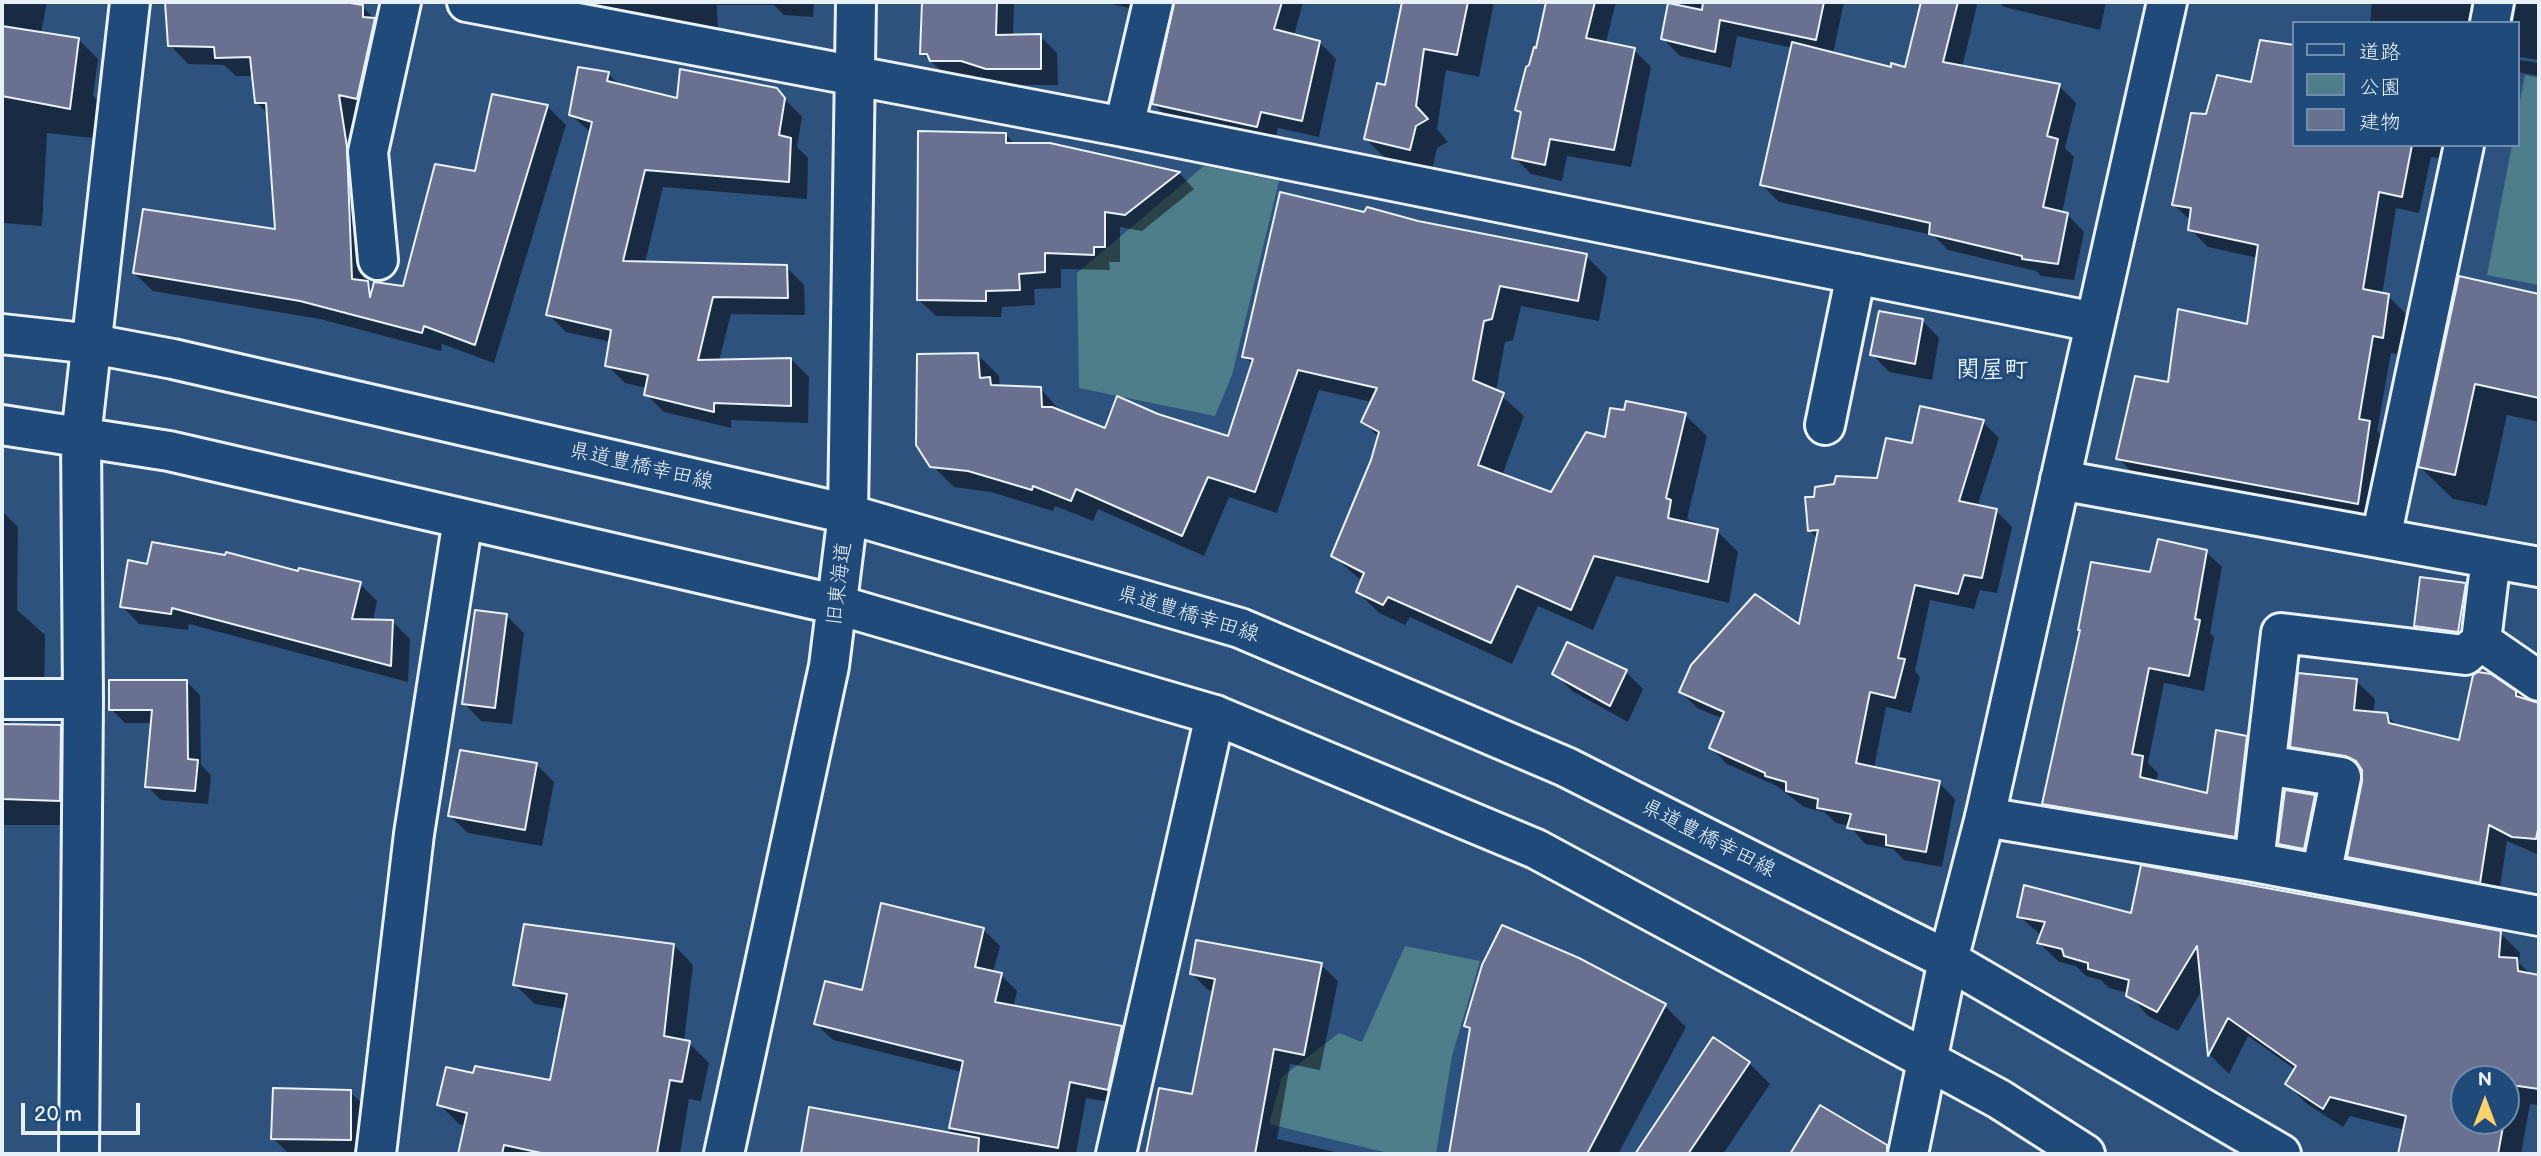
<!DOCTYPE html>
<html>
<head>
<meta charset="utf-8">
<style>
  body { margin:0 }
  #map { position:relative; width:2541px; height:1156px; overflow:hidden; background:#2e527e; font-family:"Balsamiq Sans","Klee One",sans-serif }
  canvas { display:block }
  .frame { position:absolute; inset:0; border:4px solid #e8f1f8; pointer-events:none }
  .legend { position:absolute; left:2292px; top:21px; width:228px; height:126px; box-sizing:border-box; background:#1f4a7a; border:2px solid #6f8dac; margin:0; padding:9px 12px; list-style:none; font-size:21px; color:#e8f1f8 }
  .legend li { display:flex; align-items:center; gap:14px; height:35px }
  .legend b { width:35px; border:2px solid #6f8dac }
  .north { position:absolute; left:2450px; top:1065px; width:70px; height:70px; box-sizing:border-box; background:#1f4a7a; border:2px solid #6f8dac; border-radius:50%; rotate:0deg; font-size:19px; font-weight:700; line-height:28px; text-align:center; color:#e8f1f8 }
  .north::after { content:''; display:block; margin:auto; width:24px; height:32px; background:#ffd166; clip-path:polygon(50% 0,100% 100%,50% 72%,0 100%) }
  .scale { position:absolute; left:21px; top:1103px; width:119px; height:32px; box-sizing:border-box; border:4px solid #e8f1f8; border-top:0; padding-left:9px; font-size:21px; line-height:24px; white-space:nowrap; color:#e8f1f8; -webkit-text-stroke:5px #1f4a7a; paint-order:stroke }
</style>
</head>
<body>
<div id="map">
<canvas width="2541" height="1156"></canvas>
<div class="frame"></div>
<ul class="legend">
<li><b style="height:9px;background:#1f4a7a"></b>道路</li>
<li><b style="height:19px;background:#4e7e89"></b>公園</li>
<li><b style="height:19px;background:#6a708f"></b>建物</li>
</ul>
<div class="north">N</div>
<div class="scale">20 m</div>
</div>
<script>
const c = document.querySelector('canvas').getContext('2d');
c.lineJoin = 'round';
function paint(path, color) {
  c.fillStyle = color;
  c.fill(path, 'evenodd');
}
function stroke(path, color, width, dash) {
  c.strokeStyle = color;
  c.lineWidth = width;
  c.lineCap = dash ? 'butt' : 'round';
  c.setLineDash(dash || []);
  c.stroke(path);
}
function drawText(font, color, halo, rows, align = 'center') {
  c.font = font + ' "Balsamiq Sans","Klee One",sans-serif';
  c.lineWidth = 6;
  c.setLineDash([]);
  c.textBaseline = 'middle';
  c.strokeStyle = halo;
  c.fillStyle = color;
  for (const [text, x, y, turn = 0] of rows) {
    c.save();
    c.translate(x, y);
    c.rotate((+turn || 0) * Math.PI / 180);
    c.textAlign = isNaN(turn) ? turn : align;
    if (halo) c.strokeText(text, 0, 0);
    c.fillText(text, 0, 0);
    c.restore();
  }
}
const green = new Path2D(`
  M2525 75 2539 78V285L2487 275 2512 145H2518V112Z
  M1204 166 1279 181 1232 375 1215 416 1079 388 1077 273Z
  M1405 946 1480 961 1452 1056 1436 1154H1392L1269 1124 1282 1077 1339 1033 1362 1042Z`);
const shadow = new Path2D(`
  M2 2H47L41 34 78 39 98 59 93 96 105 108 102 139 47 133 42 226 2 223Z
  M167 2H334L363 7 381 26 376 117 356 112 365 167 369 285 374 290 404 288 477 173 547 106 566 125 494 363 442 344 441 351 320 319 153 291 134 273 277 232 268 114 256 102 253 76H236L224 65 188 64 170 45Z
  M547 2H814L813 17 784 15 774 5H717L718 33Z
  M924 2H1014L1013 36H1040L1057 53 1058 85H1005L980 77H948L922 53Z
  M1104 2H1157L1149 13Z
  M1176 2H1303L1294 36 1319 42 1336 59 1319 137 1278 128 1274 143 1171 121 1154 104Z
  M1404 2H1494L1479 77 1446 70 1437 129 1448 142 1437 148 1432 171 1388 161 1366 139 1386 88Z
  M1547 2H1616L1606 42 1634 50 1651 67 1631 167 1567 156 1562 181 1531 174 1514 157 1522 115 1517 110 1538 50Z
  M1670 2H1844L1833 54 1892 69H1906L1923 2H1974L1977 5 1962 68 2059 86 2076 103 2065 148 2074 157 2062 213 2068 215 2084 232 2074 280 2041 276 2036 271 1948 250 1933 235 1779 202 1762 185 1793 48 1737 36 1731 68 1680 56 1662 38Z
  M1998 2H2106L2100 30 2004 7Z
  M2372 2H2501L2490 23H2370Z
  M2517 2H2539V60L2521 57 2518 60V23H2513Z
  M2262 42 2294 47V145H2469L2460 162 2431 157 2419 213 2396 208 2382 295 2388 296 2406 314 2400 355 2391 353 2377 431 2387 441 2375 521 2136 476 2118 458 2169 385 2249 326 2258 258 2208 247 2190 229 2191 221 2174 205 2208 116 2252 84Z
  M2518 60 2539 63V76L2518 72Z
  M608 74 621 86 678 101 776 90 802 117 797 147 808 158 807 199 663 187 645 263 786 267 804 285 805 315 731 314 719 361 791 359 809 377 808 423 731 420V428L664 412 646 394 647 388 625 383 607 365 611 342 566 332 548 314 591 133 571 115Z
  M1005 134 1016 145H1050L1179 173 1194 189 1142 231 1120 227V262H1109L1110 270 1061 269V288L1034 289 1035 305 1002 307 1001 317 936 316 919 300Z
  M1365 215 1586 256 1607 277 1599 321 1521 306 1513 340 1505 342 1496 391 1524 416 1502 476 1551 494 1606 439 1685 415 1707 436 1687 519 1717 531 1738 552 1729 603 1616 576 1593 630 1538 606 1512 664 1410 617 1405 625 1379 613 1358 592 1362 581 1333 556 1379 438 1363 421 1372 402 1319 390 1277 513 1229 497 1204 556 1098 509 1093 521 1055 506 1053 511 991 492 954 487 932 465 978 355 999 376 1000 388 1041 389 1062 413 1106 430 1157 416 1229 439 1253 365 1244 356Z
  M2460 278 2539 295V422L2507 415 2487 506 2453 499 2420 467Z
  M1922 320 1939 338 1932 380 1889 372 1872 354Z
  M1983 422 1999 438 1977 507 1996 511 2012 527 1997 593 1980 590 1974 609 1930 600 1915 671 1920 677 1911 713 1886 707 1874 768 1939 783 1955 799 1942 867 1904 860 1893 849 1865 844 1850 826 1836 823 1824 812 1804 807 1777 786 1727 764 1711 748 1723 719 1697 708 1681 692 1800 627 1818 539 1809 530 1815 499 1878 479 1913 445Z
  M2 511 18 527 17 610 45 635 44 702 7 714 6 721 21 726 60 727 85 752 84 825H2Z
  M2206 552 2222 567 2210 633 2214 637 2204 691 2164 683 2148 763 2158 773 2156 783 2208 795 2246 737 2262 753 2250 851 2059 819 2044 804 2152 574Z
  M149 566 299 573 360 584 377 601 373 621 393 622 410 639 408 682 189 624 188 630 139 624 122 606Z
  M2465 584 2482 602 2475 648 2434 643 2416 625Z
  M506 615 524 633 512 724 481 721 464 703Z
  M1626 672 1643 689 1628 722 1572 691 1554 673Z
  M2490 676 2539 704V855L2507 841 2498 900 2367 875 2349 857 2364 773 2310 764 2291 746 2356 681 2375 699 2373 714 2386 715 2399 727 2460 742Z
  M186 681 200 695 201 765 211 775 208 804 161 800 147 786 152 723H125L111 709Z
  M536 764 554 782 542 846 468 833 450 816Z
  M2314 797 2331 814 2321 866 2297 861 2280 844Z
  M2132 915 2500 933 2520 953 2519 963 2537 980 2539 1105 2530 1104 2521 1154H2399L2405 1130 2350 1116 2343 1127 2307 1104 2287 1084 2296 1070 2248 1036 2229 1074 2210 1055 2203 988 2178 1031 2148 1016 2128 993 2109 988 2101 980 2086 976 2076 966 2059 962 2039 943 2042 936 2019 916ZM2464 1079H2506V1121H2464Z
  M983 929 1000 946 993 973 1001 975 1017 991 1013 1008 1122 1028 1138 1044 1124 1105 1086 1098 1076 1154H804L949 1134 962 1072 833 1040 816 1024 863 992Z
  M674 945 693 965 684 1042 689 1043 709 1063 701 1101 689 1099 680 1154H460L466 1126 459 1124 439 1104 474 1075 551 1082 566 1009 535 1004 515 985Z
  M1321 965 1338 981 1320 1070 1290 1064 1277 1139 1344 1154H1148L1160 1090 1194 1096 1214 991 1208 990 1191 973Z
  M1665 1006 1686 1027 1618 1154H1451L1471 1031 1466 1026Z
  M1714 1040 1749 1063 1770 1084 1723 1154H1637Z
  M350 1092 368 1109V1154H289L273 1138Z`);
const building = new Path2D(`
  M165 2H344L363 5V17L375 18 357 99 339 95 347 147 352 279 368 281 370 297 374 282 403 286 435 164 475 171 492 94 548 105 475 345 424 326 422 333 300 301 133 273 143 209 275 229 266 103H255L250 57 215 58 214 47 168 46Z
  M922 2H997L996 35 1041 34V69H986L961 61H930L927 54H920Z
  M1174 2H1282L1274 29 1320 41 1302 121 1261 112 1257 127 1152 104Z
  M1402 2H1468L1457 55 1424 49 1416 106 1428 119 1416 126 1410 150 1364 139 1377 83 1385 85Z
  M1546 2H1595L1586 38 1635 48 1614 150 1550 139 1545 165 1512 158 1521 112 1515 110 1526 67 1529 65 1534 47 1536 48Z
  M1703 2H1824L1816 40 1720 20 1715 52 1661 39 1668 3 1702 10Z
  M1921 2H1958L1943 62 2060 84 2047 136 2058 139 2043 207 2068 213 2058 264 2022 259V256L1929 234 1930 223 1760 185 1792 42 1891 67V63L1905 67Z
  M2 26 79 38 70 109 2 96Z
  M2260 40 2294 45V145H2412L2402 197 2379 192 2363 289 2389 294 2383 338 2373 336 2359 419 2370 421 2358 504 2116 459 2135 376 2168 382 2178 309 2247 324 2258 245 2188 230 2191 208 2172 205 2191 113 2206 114 2217 75 2251 82Z
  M578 67 609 72 607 81 677 98 680 69 777 88 785 98 779 135 791 138 789 182 645 170 623 261 787 265 788 298 713 297 698 360 791 358V406L714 403V412L644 395 648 375 605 366 611 330 546 315 592 122 569 115Z
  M918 131 1006 133V143H1050L1180 172 1125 215 1105 212V247H1094V255L1045 253V272L1019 274 1020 290 986 291V301L917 300Z
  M1280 192 1364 212 1367 207 1418 221 1587 254 1578 301 1500 286 1492 319 1484 321 1473 380 1504 393 1478 465 1551 492 1586 432 1605 437 1610 408 1624 410 1626 401 1686 413 1666 498 1671 500 1668 518 1718 529 1708 582 1594 556 1571 610 1517 586 1491 643 1388 597 1383 605 1356 592 1364 573 1331 556 1371 460 1379 432 1361 422 1377 388 1298 370 1255 492 1208 477 1182 536 1076 489 1071 501 1033 486 1032 490 968 471 930 467 916 445 917 354 978 353 980 378 990 377 991 385 1041 387 1042 407H1052L1105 428 1117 396 1158 414 1228 436 1253 359 1242 357Z
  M2459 276 2539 294V398L2475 384 2455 475 2418 467Z
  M1879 311 1923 319 1915 364 1870 355Z
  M1920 406 1984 420 1959 501 1997 509 1982 578 1964 575 1958 594 1915 585 1898 658 1905 659 1895 698 1870 692 1856 763 1940 781 1926 852 1886 845V835L1847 828 1851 814 1817 808 1818 799 1786 791V782L1765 776V773L1709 748 1724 712 1679 692 1691 665 1755 594 1799 624 1818 530 1808 531 1805 497H1814L1815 487 1834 484 1836 476 1877 478 1886 438 1912 443Z
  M2158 539 2207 550 2195 619 2200 620 2189 676 2149 668 2132 754 2143 756 2140 777 2207 793 2216 730 2247 736 2235 837 2042 804 2080 630H2078L2091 562 2150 572Z
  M152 542 225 555 226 552 298 571 299 568 361 582 352 619 393 620 391 666 172 608 171 614 120 607 128 560 147 564Z
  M2420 577 2466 583 2458 632 2414 626Z
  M475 610 507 614 495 708 462 704Z
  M1567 642 1627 670 1610 706 1552 674Z
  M2478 672 2491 674 2516 691V696L2539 703V824L2536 839 2512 837 2489 825 2480 883 2347 857 2362 781V770L2356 761 2345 756 2290 747 2298 673 2357 679 2354 710 2387 713 2389 723 2459 740 2473 675Z
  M109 680H187L188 759 198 760 195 791 145 787 152 710H109Z
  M2 724 61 725 60 801 2 799Z
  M460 750 537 763 525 830 448 816Z
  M2285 790 2315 795 2304 849 2278 844Z
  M2141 865 2501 931 2499 957 2517 958 2518 971 2539 975V1089L2511 1085 2506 1110V1079H2464V1121H2504L2498 1154H2398L2406 1116 2330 1097 2323 1109 2285 1084 2296 1066 2228 1018 2208 1056 2197 946 2157 1012 2126 996 2129 980 2088 969V963L2064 956 2062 949 2037 943 2045 922 2017 917 2024 885 2131 913Z
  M881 903 984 928 975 967 1002 973 995 1002 1122 1026 1108 1090 1070 1082 1058 1148 949 1128 963 1061 814 1024 825 981 862 990Z
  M524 924 674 944 664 1036 690 1041 682 1082 670 1080 657 1154H546L504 1145 502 1154H458L467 1113 437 1105 446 1067 473 1073 475 1066 550 1080 567 994 513 985Z
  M1502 925 1579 958 1666 1004 1587 1154H1449L1470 1028 1464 1026 1482 965Z
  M1196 940 1322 963 1304 1055 1274 1049 1255 1154H1146L1159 1088 1192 1094 1215 979 1190 974Z
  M1713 1037 1750 1062 1688 1154H1635Z
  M273 1088 351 1090V1140L271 1139Z
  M1820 1105 1887 1145V1154H1790Z
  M809 1107 979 1138 978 1154H801Z`);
const street = new Path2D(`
  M2490 23 2494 2
  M378 260 368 152 401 2
  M1825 425 1856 274
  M2060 480 2539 567
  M2381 538 2464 145
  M2491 558 2481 641 2539 681
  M2 699H83
  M2266 765 2341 777 2321 875
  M1985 817 2254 862 2539 916
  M2254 862 2281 633 2465 655 2481 641
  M79 1154 83 699 81 437 130 2
  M376 1154 414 834 463 519
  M1116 1154 1215 715
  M1908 1154 1927 1061`);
const secondary = new Path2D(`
  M467 2 1124 127 2094 322
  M1124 127 1153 2
  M2 334 93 344 173 359 848 514 1240 628 1566 767 1884 928 1948 960 2281 1154
  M2 425 169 451 838 605 1215 715 1536 849 1999 1099 2085 1154
  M1927 1061 1948 960 1985 817 2167 2
  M724 1154 829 666 848 514 856 2`);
const streetNames = [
  ["県道豊橋幸田線",641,467,13],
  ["旧東海道",840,584,-83],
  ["県道豊橋幸田線",1188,615,17],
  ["県道豊橋幸田線",1708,839,27]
];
const quarterNames = [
  ["関屋町",1992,371]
];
paint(green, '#4e7e89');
paint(shadow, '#0007');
paint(building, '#6a708f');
stroke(building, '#e8f1f8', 2);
stroke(street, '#e8f1f8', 44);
stroke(secondary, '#e8f1f8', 44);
stroke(street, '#1f4a7a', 38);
stroke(secondary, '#1f4a7a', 38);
drawText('21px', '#e8f1f8', '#1f4a7a', streetNames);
drawText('bold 24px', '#e8f1f8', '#1f4a7a', quarterNames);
</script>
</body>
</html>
